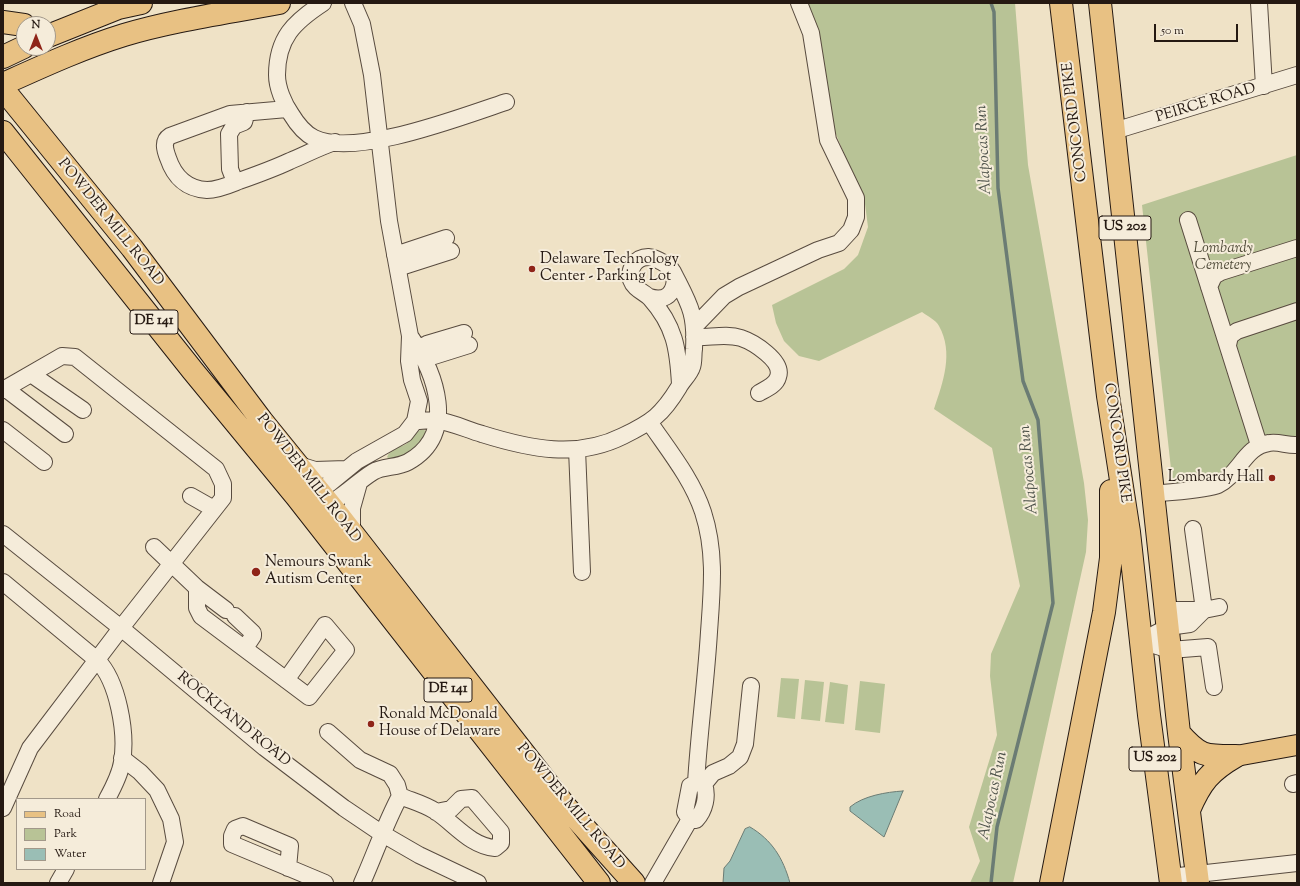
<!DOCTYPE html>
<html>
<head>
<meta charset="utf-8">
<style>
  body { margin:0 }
  #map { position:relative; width:1300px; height:886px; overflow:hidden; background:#efe2c6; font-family:"Sorts Mill Goudy",serif }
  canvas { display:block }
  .frame { position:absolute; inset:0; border:4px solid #251912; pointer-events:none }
  .legend { position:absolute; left:16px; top:798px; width:130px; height:72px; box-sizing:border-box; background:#f5ecda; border:1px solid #a2988a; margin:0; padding:5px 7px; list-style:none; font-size:12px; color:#251912 }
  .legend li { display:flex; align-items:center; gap:8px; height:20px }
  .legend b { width:20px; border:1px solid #a2988a }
  .north { position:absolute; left:16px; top:16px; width:40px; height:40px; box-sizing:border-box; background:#f5ecda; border:1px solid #a2988a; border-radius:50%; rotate:0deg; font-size:11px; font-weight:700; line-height:16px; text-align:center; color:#251912 }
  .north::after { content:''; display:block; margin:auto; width:14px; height:18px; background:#8f2418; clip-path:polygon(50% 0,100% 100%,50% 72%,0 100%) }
  .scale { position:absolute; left:1154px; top:24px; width:84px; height:18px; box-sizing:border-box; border:2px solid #251912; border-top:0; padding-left:5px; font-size:12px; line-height:14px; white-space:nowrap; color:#251912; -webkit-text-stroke:3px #f5ecda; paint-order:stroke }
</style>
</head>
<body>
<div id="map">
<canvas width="1300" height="886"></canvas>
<div class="frame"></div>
<ul class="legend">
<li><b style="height:5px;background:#e8c183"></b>Road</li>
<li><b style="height:11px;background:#b8c396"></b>Park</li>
<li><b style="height:11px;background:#9abeb5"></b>Water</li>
</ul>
<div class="north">N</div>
<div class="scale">50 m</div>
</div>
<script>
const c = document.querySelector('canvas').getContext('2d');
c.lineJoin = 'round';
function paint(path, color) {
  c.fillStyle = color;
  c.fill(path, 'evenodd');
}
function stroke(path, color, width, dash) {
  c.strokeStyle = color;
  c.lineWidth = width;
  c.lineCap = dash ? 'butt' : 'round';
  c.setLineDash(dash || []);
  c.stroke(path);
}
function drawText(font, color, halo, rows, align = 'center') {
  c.font = font + ' "Sorts Mill Goudy",serif';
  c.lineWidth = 4;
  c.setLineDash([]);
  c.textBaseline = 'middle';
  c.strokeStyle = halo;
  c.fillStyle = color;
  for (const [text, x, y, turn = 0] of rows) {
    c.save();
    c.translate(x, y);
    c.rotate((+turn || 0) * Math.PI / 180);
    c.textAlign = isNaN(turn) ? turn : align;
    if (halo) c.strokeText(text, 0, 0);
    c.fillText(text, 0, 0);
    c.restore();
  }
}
const green = new Path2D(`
  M806 3H1015L1028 165 1084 483 1088 520 1086 552 1013 883H970L980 861 969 827 997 735 990 676 991 654 1020 586 992 448 934 409C943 382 954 353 939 326 936 320 927 316 922 312L819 361 799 356 784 341 776 323 772 305 844 269 858 255 868 227 865 204 833 127Z
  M1297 155V440H1280L1218 479 1177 485 1172 478 1142 205Z
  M422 429 426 431V434C416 448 406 458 389 459L387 457C390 449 399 448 406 444 412 440 415 432 422 429Z
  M781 678 799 679 795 719 777 717Z
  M805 680 824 682 820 721 801 719Z
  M860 681 885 684 880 733 855 730Z
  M830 682 848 685 844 724 825 722Z`);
const water = new Path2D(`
  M903 791 884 837 850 811V807C863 796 886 792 903 791Z
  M750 827C772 840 783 858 790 883H723L724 868 730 861 745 829Z`);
const stream = new Path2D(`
  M991 883 997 827 1053 603 1038 420 1023 381 998 188 994 12 991 3`);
const minor = new Path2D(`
  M323 3C294 22 277 38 277 75 277 88 284 104 291 114 297 124 304 133 314 138 356 158 463 116 506 102
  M1259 3 1264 86
  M287 109 230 114 170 136C162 141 165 150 168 158 174 176 186 189 207 190 218 190 229 185 239 181 256 175 273 169 290 161 305 155 319 147 335 142
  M1114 131 1297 75
  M235 182 230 169 229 134 234 126 244 122 247 112
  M1188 220 1259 445
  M395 255 446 238
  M398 268 451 251
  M1209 287 1214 276 1221 272 1297 248
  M649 297C666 302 675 294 675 276
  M694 327 724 296 739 287 818 250 839 243 851 230 856 217V198L828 140 811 33 799 3
  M694 337C709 338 726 333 741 338 753 342 784 361 778 377 776 385 766 389 759 393
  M1228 345 1230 336 1237 331 1297 311
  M410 353 427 344 464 333
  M415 355 434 356 469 345
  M31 374 83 410
  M6 389 65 434
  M3 390 62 356 75 357 216 469 223 484V498L121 628 30 748 3 808
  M415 421C422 421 429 420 436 420 451 422 468 430 482 434 530 449 577 459 623 436 652 422 662 415 679 387 682 381 690 374 692 367 694 362 693 355 694 349 696 312 689 304 673 272 669 265 657 258 648 257 636 257 628 269 631 280 634 289 644 292 650 298 675 326 678 349 680 384
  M650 423C669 451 692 479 703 512 716 552 712 590 709 632 706 682 699 732 696 783
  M3 430 44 462
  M577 449 582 572
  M296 464 315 470 346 469
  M1154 494C1168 492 1207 490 1218 485 1239 475 1245 446 1269 443 1278 441 1288 446 1297 445
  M191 496 214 509
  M314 501 319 492 357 461 405 434 415 421 419 401 412 380 409 361 410 336 389 221 372 75 362 24 353 3
  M320 508C340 501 355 483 373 472 383 466 397 468 408 462 459 434 435 372 410 336
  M1193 529 1204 610
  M3 534 121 628 265 748 344 808 381 833 419 855 478 883
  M352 534V508L359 483
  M154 547 197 588V608L201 616 309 697 346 650 325 625 286 680
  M3 582 97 660C118 681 127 733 122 762 120 775 113 788 107 799
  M197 588 226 610
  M1166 610H1204L1219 607
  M235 616 253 633V636L245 648
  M1141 641 1170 650 1208 647 1214 687
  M1141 641 1168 627 1190 624 1204 610
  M328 732 360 760 390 774 397 785 400 796C385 824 375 854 362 883
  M122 758 140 772 157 790 171 819 175 842 161 883
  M696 783 704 784C708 796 705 810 696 820L690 819 685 812 690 786Z
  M704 784 713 773 729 766 740 757 745 744 751 686
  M1293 784 1297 783
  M400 796C412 801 424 804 435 811 454 823 470 846 495 848L501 843V832L472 798 461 799 451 809 436 812
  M288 868 290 846 243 826 235 829 232 836V844L325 883
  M1170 877 1297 863
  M58 883 66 869
  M653 883 690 819`);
const major = new Path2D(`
  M1236 756 1297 745`);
const highway = new Path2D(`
  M1061 3 1108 396 1129 532 1149 715 1171 883
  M1100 3 1179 733 1198 883
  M3 22 24 25
  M48 36 118 8 141 3
  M3 57 24 47
  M3 84C43 66 82 48 124 35 174 20 227 13 279 3
  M3 89 132 248 262 421 339 516 565 806 634 883
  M3 132 193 371 296 496 599 883
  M1179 733C1200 757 1205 756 1236 756
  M1189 810C1201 782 1210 771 1236 756
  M1051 883 1104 612 1111 558V491`);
const markers = [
  [532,269,4,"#8f2418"],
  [1272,478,4,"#8f2418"],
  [256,572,5,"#8f2418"],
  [371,724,4,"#8f2418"]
];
const shields = [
  [1125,228,52],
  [154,322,48],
  [448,690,48],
  [1155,759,52]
];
const shieldNames = [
  ["US 202",1125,228],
  ["DE 141",154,322],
  ["DE 141",448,690],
  ["US 202",1155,759]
];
const streetNames = [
  ["PEIRCE ROAD",1206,104,-17],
  ["CONCORD PIKE",1076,122,-97],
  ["POWDER MILL ROAD",110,223,51],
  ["CONCORD PIKE",1116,443,82],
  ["POWDER MILL ROAD",308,479,52],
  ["ROCKLAND ROAD",233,720,39],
  ["POWDER MILL ROAD",570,807,50]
];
const parkNames = [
  ["Lombardy",1223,249],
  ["Cemetery",1223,266]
];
const poiNames = [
  ["Delaware Technology",540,260],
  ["Center - Parking Lot",540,277],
  ["Lombardy Hall",1264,478,"right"],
  ["Nemours Swank",265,563],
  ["Autism Center",265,580],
  ["Ronald McDonald",379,715],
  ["House of Delaware",379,732]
];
const waterNames = [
  ["Alapocas Run",985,150,-93],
  ["Alapocas Run",1030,470,-95],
  ["Alapocas Run",994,796,-78]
];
paint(green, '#b8c396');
paint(water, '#9abeb5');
stroke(water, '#6b7c74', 1);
stroke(stream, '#6b7c74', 3.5);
stroke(minor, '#584b3f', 18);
stroke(major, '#251912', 22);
stroke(highway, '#251912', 24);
stroke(minor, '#f5ecda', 16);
stroke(major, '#e8c183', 20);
stroke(highway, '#e8c183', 22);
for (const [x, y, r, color] of markers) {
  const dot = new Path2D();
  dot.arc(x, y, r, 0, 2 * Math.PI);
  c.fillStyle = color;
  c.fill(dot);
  stroke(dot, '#f5ecda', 1.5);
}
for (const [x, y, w] of shields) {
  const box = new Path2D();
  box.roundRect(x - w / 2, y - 12, w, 24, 3);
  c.fillStyle = '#f5ecda';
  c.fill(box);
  stroke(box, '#251912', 1);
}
drawText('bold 14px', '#251912', null, shieldNames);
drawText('15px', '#251912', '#f5ecda', streetNames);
drawText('italic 15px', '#514c3a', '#f5ecda', parkNames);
drawText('15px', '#251912', '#f5ecda', poiNames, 'left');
drawText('italic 16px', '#4e534b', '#f5ecda', waterNames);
</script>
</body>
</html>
